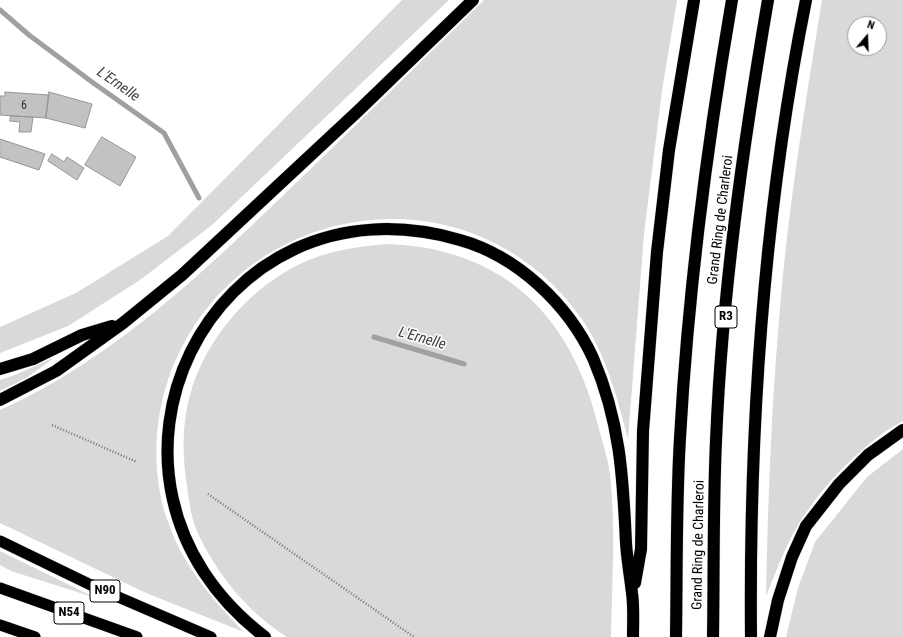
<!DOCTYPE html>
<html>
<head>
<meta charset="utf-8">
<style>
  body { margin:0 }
  #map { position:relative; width:903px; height:637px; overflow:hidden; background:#fff; font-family:"Roboto Condensed",sans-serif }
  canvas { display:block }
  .north { position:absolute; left:847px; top:16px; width:40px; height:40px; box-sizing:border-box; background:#fff; border:1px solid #999; border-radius:50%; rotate:19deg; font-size:11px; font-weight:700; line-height:16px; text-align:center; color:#000 }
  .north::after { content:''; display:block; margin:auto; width:14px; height:18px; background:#000; clip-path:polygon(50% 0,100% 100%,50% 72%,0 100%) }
</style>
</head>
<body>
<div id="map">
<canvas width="903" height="637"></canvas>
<div class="north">N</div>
</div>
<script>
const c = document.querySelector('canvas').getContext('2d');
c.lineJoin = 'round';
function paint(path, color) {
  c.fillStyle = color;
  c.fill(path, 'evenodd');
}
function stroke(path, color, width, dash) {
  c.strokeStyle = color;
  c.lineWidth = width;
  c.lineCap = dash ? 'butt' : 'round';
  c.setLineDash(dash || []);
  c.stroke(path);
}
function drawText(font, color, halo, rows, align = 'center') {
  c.font = font + ' "Roboto Condensed",sans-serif';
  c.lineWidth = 3;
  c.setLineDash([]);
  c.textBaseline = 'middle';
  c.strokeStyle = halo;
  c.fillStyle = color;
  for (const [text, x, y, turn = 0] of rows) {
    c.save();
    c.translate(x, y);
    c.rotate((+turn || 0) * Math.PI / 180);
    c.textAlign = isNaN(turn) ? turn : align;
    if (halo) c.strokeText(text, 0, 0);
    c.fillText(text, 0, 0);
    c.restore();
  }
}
const green = new Path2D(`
  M402 0H449L212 225 140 280 68 326 0 353V327L76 293 168 236Z
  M484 0H677L662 91 644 234 628 439C617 397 606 354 581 318 469 160 231 199 168 380 153 425 152 478 168 522 184 567 211 598 244 632L146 593 0 523V410C114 359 207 269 296 183 359 122 422 61 484 0Z
  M822 0H903V421C869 438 827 481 806 513 788 537 778 568 766 596 768 504 771 412 779 321 787 213 805 106 822 0ZM855 24H879V48H855Z
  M389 244C506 249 573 318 599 429 603 444 608 459 610 474 616 527 612 583 611 637H287C248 612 220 578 199 536 192 521 189 503 187 486 183 461 182 433 187 408 198 349 243 293 296 266 325 251 357 246 389 244Z
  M55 357 28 377 0 391V380L15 375Z
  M903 449V637H786L798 588 815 542 867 477Z
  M0 551 96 598 11 571 0 565Z`);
const stream = new Path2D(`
  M0 10 29 35 92 82 164 133 199 198
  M374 337 464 364`);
const building = new Path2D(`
  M5 92 49 95 46 118 0 115V96H5Z
  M49 92 92 104 85 128 46 118Z
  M11 116 33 117 31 132H19L20 122 10 121Z
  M102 137 136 157 120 186 85 165Z
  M0 139 45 154 39 170 0 157Z
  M52 154 64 162 67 157 84 168 77 180 48 161Z`);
const path = new Path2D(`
  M52 425 137 462
  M208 494 414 637`);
const trunk = new Path2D(`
  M0 541 95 587 211 637
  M0 588 137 637
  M0 625 35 637`);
const motorway = new Path2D(`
  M0 369 33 359 82 335 112 326
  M0 400 56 371 123 323 182 275 358 111 473 0
  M635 583 641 549 643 431 657 252 669 150 694 0
  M265 637C57 479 210 167 460 240 517 256 568 304 593 358 620 421 623 476 626 543 627 559 630 576 632 593 634 607 633 622 633 637
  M676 637C677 571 676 504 680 438 688 291 707 145 732 0
  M713 637C714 572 713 506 716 441 722 293 743 146 768 0
  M751 637C749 424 764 209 806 0
  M770 637 778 600 792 557 806 526 839 484 868 455 903 430`);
const numberNames = [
  ["6",24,106]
];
const shields = [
  [726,317,22],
  [105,591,30],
  [69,613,30]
];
const shieldNames = [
  ["R3",726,317],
  ["N90",105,591],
  ["N54",69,613]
];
const streetNames = [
  ["Grand Ring de Charleroi",721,220,-83],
  ["Grand Ring de Charleroi",699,545,-89]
];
const waterNames = [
  ["L'Ernelle",118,85,35],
  ["L'Ernelle",422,339,16]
];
paint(green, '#d9d9d9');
stroke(stream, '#a0a0a0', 5);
paint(building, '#c2c2c2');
stroke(building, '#969696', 1);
stroke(trunk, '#dbdbdb', 12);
stroke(motorway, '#dbdbdb', 13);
stroke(path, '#747474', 2.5, [1, 2]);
stroke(trunk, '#000', 11);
stroke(motorway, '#000', 12);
drawText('12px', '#303030', null, numberNames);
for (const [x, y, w] of shields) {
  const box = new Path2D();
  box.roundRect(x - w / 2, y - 11, w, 22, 3);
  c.fillStyle = '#fff';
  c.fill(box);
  stroke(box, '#000', 1);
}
drawText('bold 13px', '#000', null, shieldNames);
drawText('14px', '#000', '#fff', streetNames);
drawText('italic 15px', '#414141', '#fff', waterNames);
</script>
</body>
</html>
